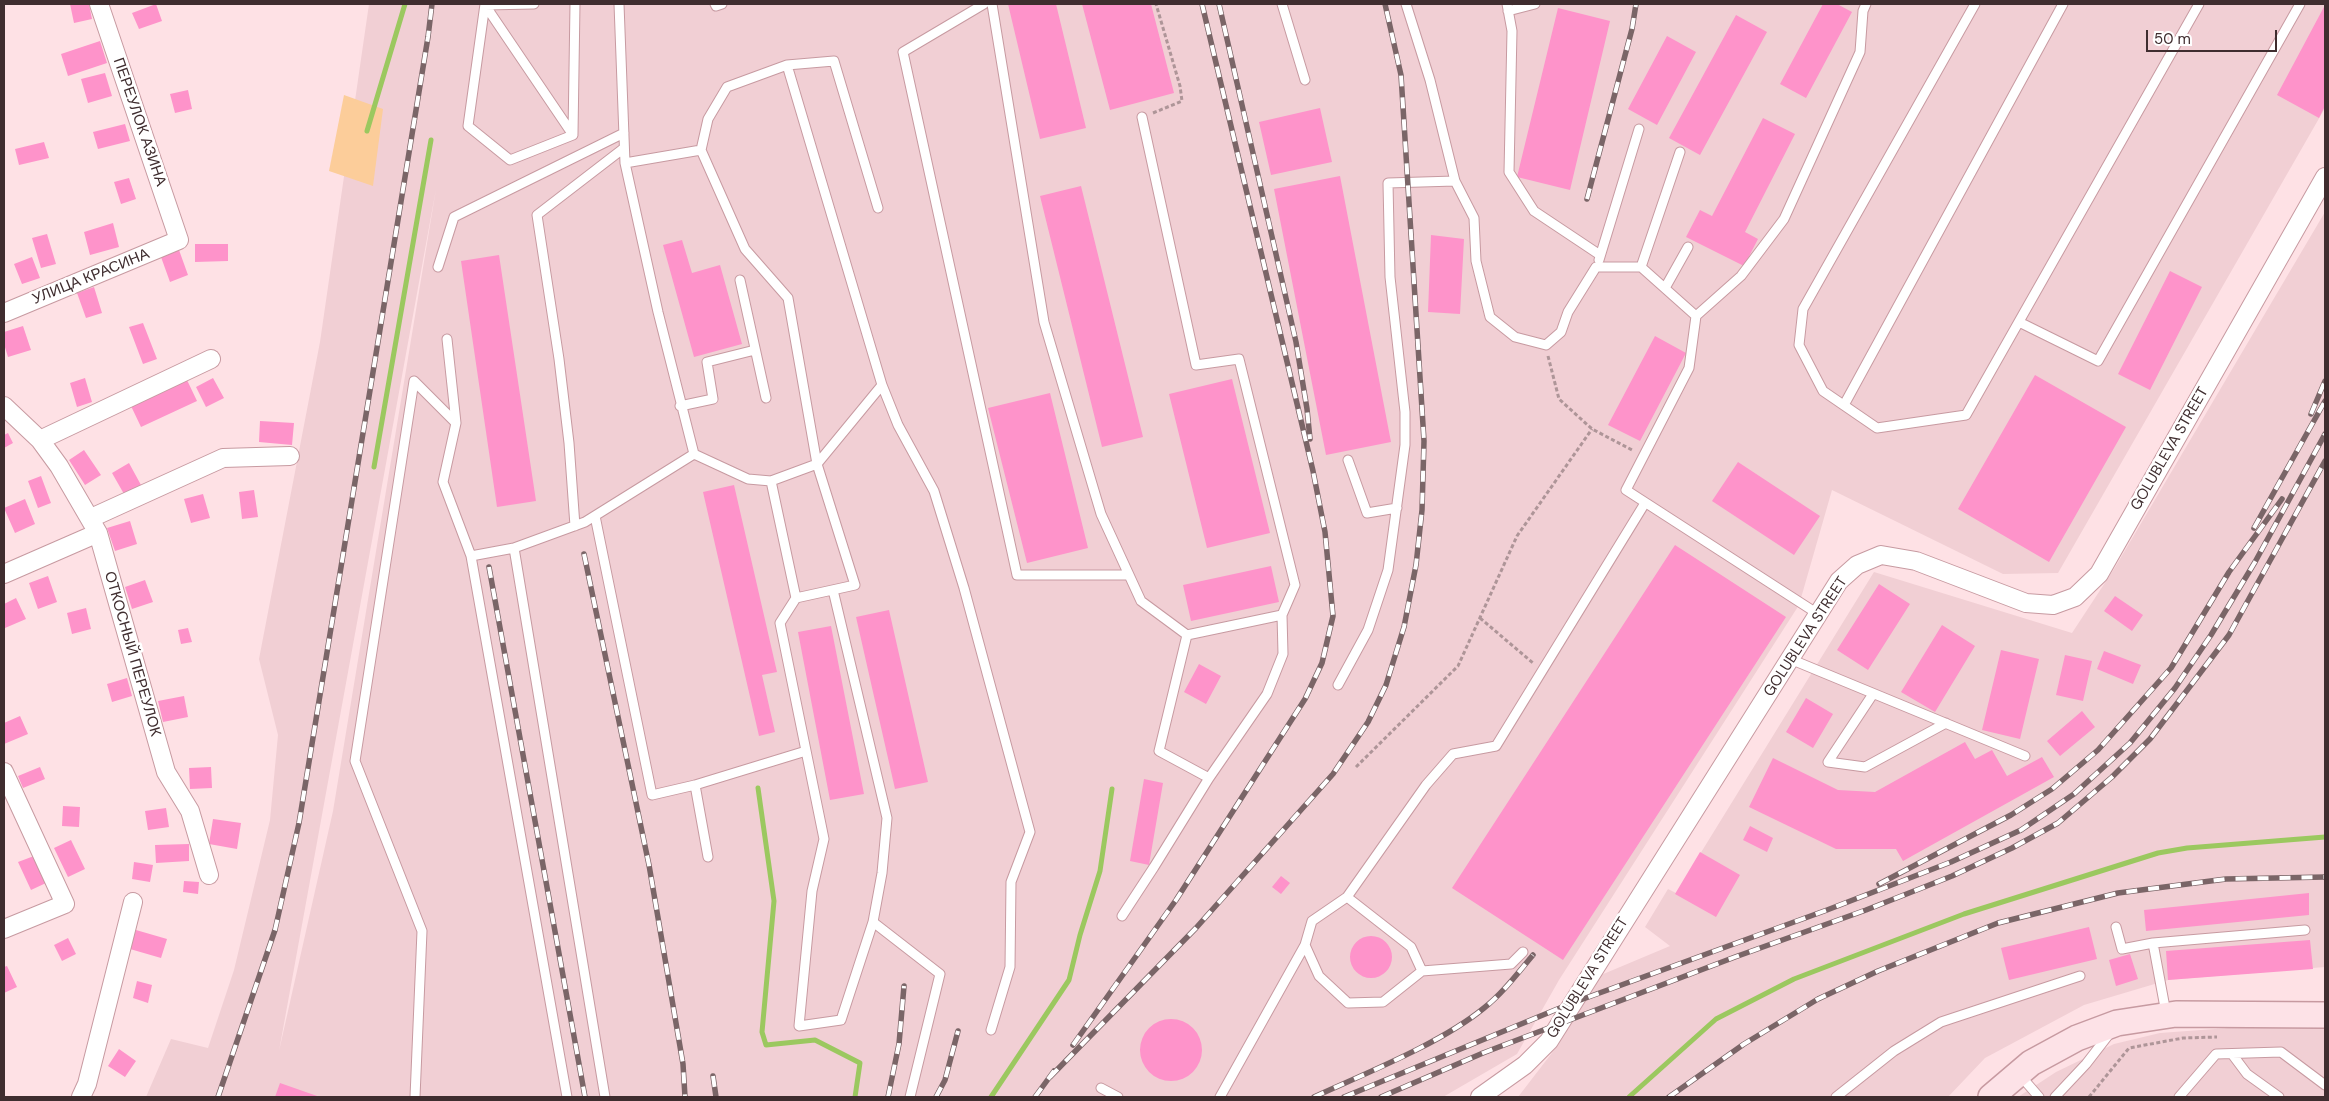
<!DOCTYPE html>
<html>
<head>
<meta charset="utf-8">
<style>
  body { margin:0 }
  #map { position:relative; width:2329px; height:1101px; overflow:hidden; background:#fee1e5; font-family:"DM Sans",sans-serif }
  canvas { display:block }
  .frame { position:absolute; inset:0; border:5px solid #3f2d2f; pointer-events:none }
  .scale { position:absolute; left:2146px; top:30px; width:131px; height:22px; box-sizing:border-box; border:2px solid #3f2d2f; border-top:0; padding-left:6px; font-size:15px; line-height:18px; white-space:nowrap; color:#3f2d2f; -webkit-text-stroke:4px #fff; paint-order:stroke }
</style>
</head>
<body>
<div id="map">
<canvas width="2329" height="1101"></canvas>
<div class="frame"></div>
<div class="scale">50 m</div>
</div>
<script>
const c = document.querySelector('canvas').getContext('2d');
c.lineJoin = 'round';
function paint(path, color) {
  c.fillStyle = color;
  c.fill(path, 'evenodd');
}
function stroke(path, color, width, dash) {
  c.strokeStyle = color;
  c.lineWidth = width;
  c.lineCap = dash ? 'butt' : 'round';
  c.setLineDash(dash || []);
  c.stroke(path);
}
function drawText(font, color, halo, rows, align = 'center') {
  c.font = font + ' "DM Sans",sans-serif';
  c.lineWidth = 5;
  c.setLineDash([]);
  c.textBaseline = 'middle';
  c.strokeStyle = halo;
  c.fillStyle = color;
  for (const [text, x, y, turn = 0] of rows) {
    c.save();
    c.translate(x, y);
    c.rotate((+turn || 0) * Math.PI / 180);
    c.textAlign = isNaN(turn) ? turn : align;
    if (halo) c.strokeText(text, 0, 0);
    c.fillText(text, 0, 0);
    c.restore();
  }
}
const built = new Path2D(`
  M369 4H2325V108L2058 573 2003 574 1832 490 1799 605 1559 980 1517 1054 1443 1097H146L171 1039 208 1048 234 970 270 820 278 735 259 659 320 342ZM436 189 333 811 279 1051Z
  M2325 212V967L2168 980 2084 1005 1985 1058 1948 1097H1518L1558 1045 1601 975 1670 946 1645 927 1668 889 1676 893 1874 572 2072 633 2114 569Z
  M2283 1024 2325 1025V1097H2018L2056 1072 2114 1044 2160 1033Z`);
const green = new Path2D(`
  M344 95 383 109 373 186 329 171Z`);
const stream = new Path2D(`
  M367 131 405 4
  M374 467 431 140
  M758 788 774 901 762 1032 766 1045 815 1040 860 1063 855 1097
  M991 1097 1069 980 1080 935 1100 871 1112 789
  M1629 1097 1716 1019 1794 979 1964 914 2158 853 2187 848 2325 837`);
const building = new Path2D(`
  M70 4H89L92 19 74 23Z
  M156 4 162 21 139 29 132 13Z
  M1008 4H1056L1086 128 1040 139Z
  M1082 4H1151L1174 93 1110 110Z
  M1823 4H1837L1852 12 1806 98 1780 84Z
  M2325 5V106L2319 118 2277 95Z
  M1558 8 1610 21 1570 190 1517 177Z
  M1736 15 1767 32 1700 155 1669 138Z
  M1667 36 1696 52 1657 125 1628 109Z
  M100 41 107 63 68 76 61 54Z
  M105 73 112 96 88 103 81 79Z
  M188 90 192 109 175 113 170 94Z
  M1320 108 1332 162 1271 175 1259 122Z
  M1763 118 1795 134 1745 232 1758 239 1744 266 1686 237 1700 210 1712 216Z
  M125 124 130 141 98 149 93 132Z
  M44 142 49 158 19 165 15 149Z
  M1340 176 1391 442 1326 455 1274 189Z
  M129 178 136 199 121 204 114 182Z
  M1081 186 1143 437 1102 447 1040 196Z
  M113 223 119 247 90 255 84 232Z
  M47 234 56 264 41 268 32 238Z
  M1431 235 1464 239 1460 314 1428 312Z
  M682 240 692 273 720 265 742 344 694 357 663 245Z
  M195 244H228V261L195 262Z
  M179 250 188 275 170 282 161 257Z
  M499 255 536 501 497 507 461 261Z
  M32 257 40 278 22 284 14 264Z
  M2170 271 2202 287 2150 390 2118 374Z
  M94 287 102 313 86 318 77 293Z
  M143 323 157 359 143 364 129 327Z
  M23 326 31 350 8 357 4 344V332Z
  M1655 336 1686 353 1640 441 1608 425Z
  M2035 375 2126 427 2049 562 1958 509Z
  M85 378 92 402 77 407 70 383Z
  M213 378 224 398 206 407 196 387Z
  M1232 379 1270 533 1207 548 1169 394Z
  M187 380 197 401 141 427 131 406Z
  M1050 393 1088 548 1027 563 988 408Z
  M260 421 294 423 292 445 259 442Z
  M8 433 13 443 4 448V435Z
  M84 450 101 475 85 485 69 460Z
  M1738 462 1820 516 1794 555 1712 501Z
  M129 463 141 485 124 494 112 473Z
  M41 476 51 503 38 508 28 481Z
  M734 485 777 672 762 675 775 732 759 736 703 492Z
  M254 490 258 517 242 519 239 492Z
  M203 494 210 518 191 523 184 499Z
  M25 499 35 524 15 533 4 508Z
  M130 521 137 544 115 551 107 528Z
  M1675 545 1786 617 1563 960 1452 888Z
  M1271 566 1279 602 1191 621 1183 585Z
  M48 576 57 602 38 609 29 583Z
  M145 580 153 602 132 609 125 587Z
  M1879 584 1910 604 1868 670 1837 650Z
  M2115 596 2143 615 2132 631 2104 611Z
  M16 598 26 619 5 628 4 604Z
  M86 608 91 629 72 634 67 613Z
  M889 610 928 782 895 789 856 617Z
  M1942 625 1975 646 1935 712 1901 692Z
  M831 626 864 794 830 800 798 632Z
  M188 628 192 642 181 644 178 630Z
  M2001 650 2039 659 2020 739 1982 730Z
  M2104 651 2141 665 2133 684 2097 669Z
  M2065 655 2092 661 2083 701 2056 695Z
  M1199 664 1221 676 1206 704 1184 692Z
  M127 678 132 696 112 702 107 684Z
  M184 696 188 717 163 722 158 701Z
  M1806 698 1833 714 1813 748 1786 732Z
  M2082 711 2095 727 2060 756 2047 741Z
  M20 716 28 734 4 744V723Z
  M1965 742 1975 759 1992 750 2007 776 2042 757 2054 777 1903 861 1896 849H1836L1749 807 1773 758 1838 790 1875 792Z
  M40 767 45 779 23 788 18 776Z
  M211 767 212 788 190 789 189 768Z
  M1144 779 1163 783 1149 865 1130 861Z
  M63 806 80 807 79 827 62 826Z
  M166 808 169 827 148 830 145 811Z
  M213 819 241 823 237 849 209 844Z
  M1750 826 1773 838 1767 852 1743 840Z
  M71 840 85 869 68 877 54 848Z
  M189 844V861L156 863 155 845Z
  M1700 852 1740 875 1716 917 1675 894Z
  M34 856 46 883 31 890 18 862Z
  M134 862 153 865 150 882 132 879Z
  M1281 876 1290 883 1281 894 1272 887Z
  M184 881 199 882 198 894 183 892Z
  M2309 893V915L2146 931 2144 910Z
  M2089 927 2097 959 2009 980 2001 948Z
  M136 930 167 939 161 958 130 949Z
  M1350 957a21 21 0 1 1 42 0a21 21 0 1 1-42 0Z
  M68 938 76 954 62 961 54 945Z
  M2310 940 2313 969 2168 980 2166 951Z
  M2130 954 2138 979 2116 986 2109 960Z
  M7 966 17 987 4 993V967Z
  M137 981 152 985 148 1003 133 998Z
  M1140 1050a31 31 0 1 1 62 0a31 31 0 1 1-62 0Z
  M119 1049 136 1061 125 1077 108 1066Z
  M280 1083 320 1097H275Z`);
const path = new Path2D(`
  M1153 113 1182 101 1180 86 1156 4
  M1548 356 1559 399 1592 429 1634 451
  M1480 618 1533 663
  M1356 767 1458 666 1517 536 1592 429
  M2089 1097 2129 1048 2183 1038 2217 1037`);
const service = new Path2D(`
  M715 4 716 6 722 4
  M984 4 903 52 1017 575H1129
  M992 4 1044 322 1101 514 1141 601 1187 635 1159 751 1209 778
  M1282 4 1305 80
  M1406 4 1430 80 1455 181
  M1507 4 1512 31 1509 172 1534 211 1600 255
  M1975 4 1803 309 1799 345 1823 391 1877 428 1966 415 2199 4
  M485 5 573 135 510 160 468 126 485 4
  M485 5 534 4
  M1508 11 1535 4
  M1142 117 1196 365 1239 359 1295 585 1282 615
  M573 134 575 4
  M701 150 708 119 727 87 787 65 834 61 878 208
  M625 163 701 150 745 249 788 298 817 464 771 481 748 479 694 454
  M1599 260 1639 129
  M438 267 454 217 624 133
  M1641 267 1680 152
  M740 280 766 398
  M1665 288 1688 247
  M1696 316 1741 276 1784 219 1860 52 1863 11 1866 4
  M2019 322 2098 361 2300 4
  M447 339 456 423 443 482 471 556
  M882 385 898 425 934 491 964 588 1030 832 1011 882 1010 967 991 1030
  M1844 405 2063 4
  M680 406 713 399 707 362 755 350
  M1348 460 1367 513 1397 508
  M771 481 796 598 855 585 817 464 882 385 787 65
  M595 516 652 795 695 785 806 751
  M575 526 569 443 559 359 537 215 624 148
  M514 548 605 1097
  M833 590 887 818 882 873 873 922
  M796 598 780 623 824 839 812 891 799 1026 841 1020 873 922 940 974 910 1097
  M1790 659 2025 756
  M1338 685 1368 630 1388 570 1405 445V412L1390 277 1388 183 1455 181 1474 218 1476 261 1490 317 1515 337 1546 345 1561 332 1568 312 1596 267H1641L1696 316 1689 368 1626 490 1818 614
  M1873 694 1828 762 1865 767 1946 723
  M695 785 708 857
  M1347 897 1411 947 1422 971 1383 1002 1348 1003 1319 976 1305 945 1312 921 1347 897 1426 785 1453 754 1496 746 1645 503
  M1122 916 1154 867 1209 778 1267 694 1283 654 1282 615 1187 635
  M2116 927 2122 949 2153 943
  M1422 971 1511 964 1523 952
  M2166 1013 2153 943 2305 930
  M2232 1054 2247 1074 2279 1097
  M2019 1074 2039 1097
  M1101 1088 1118 1097
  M415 1097 422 931 355 761 414 381 456 423
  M567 1097 471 556 514 548 585 522 694 454 658 312 625 163 619 4
  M1220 1097 1305 945
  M1836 1097 1894 1051 1941 1022 2080 976
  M2055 1097 2086 1064 2110 1033
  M2179 1097 2216 1054 2281 1052 2325 1085`);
const minor = new Path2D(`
  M4 313 179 240 99 4
  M4 406 40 440 59 466 98 533 166 772 190 811 209 875
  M40 440 211 359
  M91 518 223 458 290 456
  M4 574 98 533
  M4 772 65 904 4 929
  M81 1097 87 1084 133 902
  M1480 1097 1525 1065 1549 1041 1839 581 1857 565 1881 555 1916 561 2026 603 2053 605 2075 597 2099 574 2325 177`);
const secondary = new Path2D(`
  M1991 1097 2031 1063 2077 1038 2117 1023 2176 1014 2325 1015`);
const rail = new Path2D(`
  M1219 4 1296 342 1307 409 1310 439
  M1587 199 1632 29 1636 4
  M2311 414 2325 381
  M2254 528 2325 401
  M584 554 649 865 683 1064 685 1097
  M489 567 585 1097
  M1879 884 2011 815 2052 789 2098 750 2171 668 2229 572 2282 499
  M1073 1045 1176 900 1305 699 1322 663 1333 616 1325 532 1313 471 1202 4
  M713 1076 716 1097
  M1050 1077 1196 928 1333 774 1368 722 1386 685 1404 627 1416 565 1422 510 1424 441 1401 75 1385 4
  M218 1097 275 930 299 823 428 37 432 4
  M888 1097 899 1044 904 986
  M936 1097 945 1080 958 1031
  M1035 1097 1054 1071
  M1314 1097C1366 1073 1440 1044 1484 1008 1503 993 1517 974 1533 955
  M1344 1097 1572 1003 1827 910 1951 862 2021 830 2074 794 2130 743 2175 688 2211 635 2255 562 2325 434
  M1381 1097 1483 1053 1735 957 1866 910 1952 876 2012 848 2058 823 2112 777 2150 739 2229 635 2325 461
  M1669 1097 1744 1044 1818 999 1878 971 1998 923 2118 893 2226 879 2325 877`);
const streetNames = [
  ["ПЕРЕУЛОК АЗИНА",139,122,71],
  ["УЛИЦА КРАСИНА",91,277,-22],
  ["GOLUBLEVA STREET",2170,449,-60],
  ["GOLUBLEVA STREET",1806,637,-57],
  ["ОТКОСНЫЙ ПЕРЕУЛОК",132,654,74],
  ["GOLUBLEVA STREET",1588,978,-58]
];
paint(built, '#f1cfd4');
paint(green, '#fccd9a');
stroke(stream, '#9bc85f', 5);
paint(building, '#fe93ca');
stroke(service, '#c79aa1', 11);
stroke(minor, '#c79aa1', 20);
stroke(secondary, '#c79aa1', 28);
stroke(path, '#ae9598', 3, [4, 2.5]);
stroke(service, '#fff', 9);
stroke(minor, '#fff', 18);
stroke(secondary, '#fde2e7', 25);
stroke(rail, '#7a6567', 5.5);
stroke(rail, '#fff', 4, [11]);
drawText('15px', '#3f2d2f', '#fff', streetNames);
</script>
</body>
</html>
